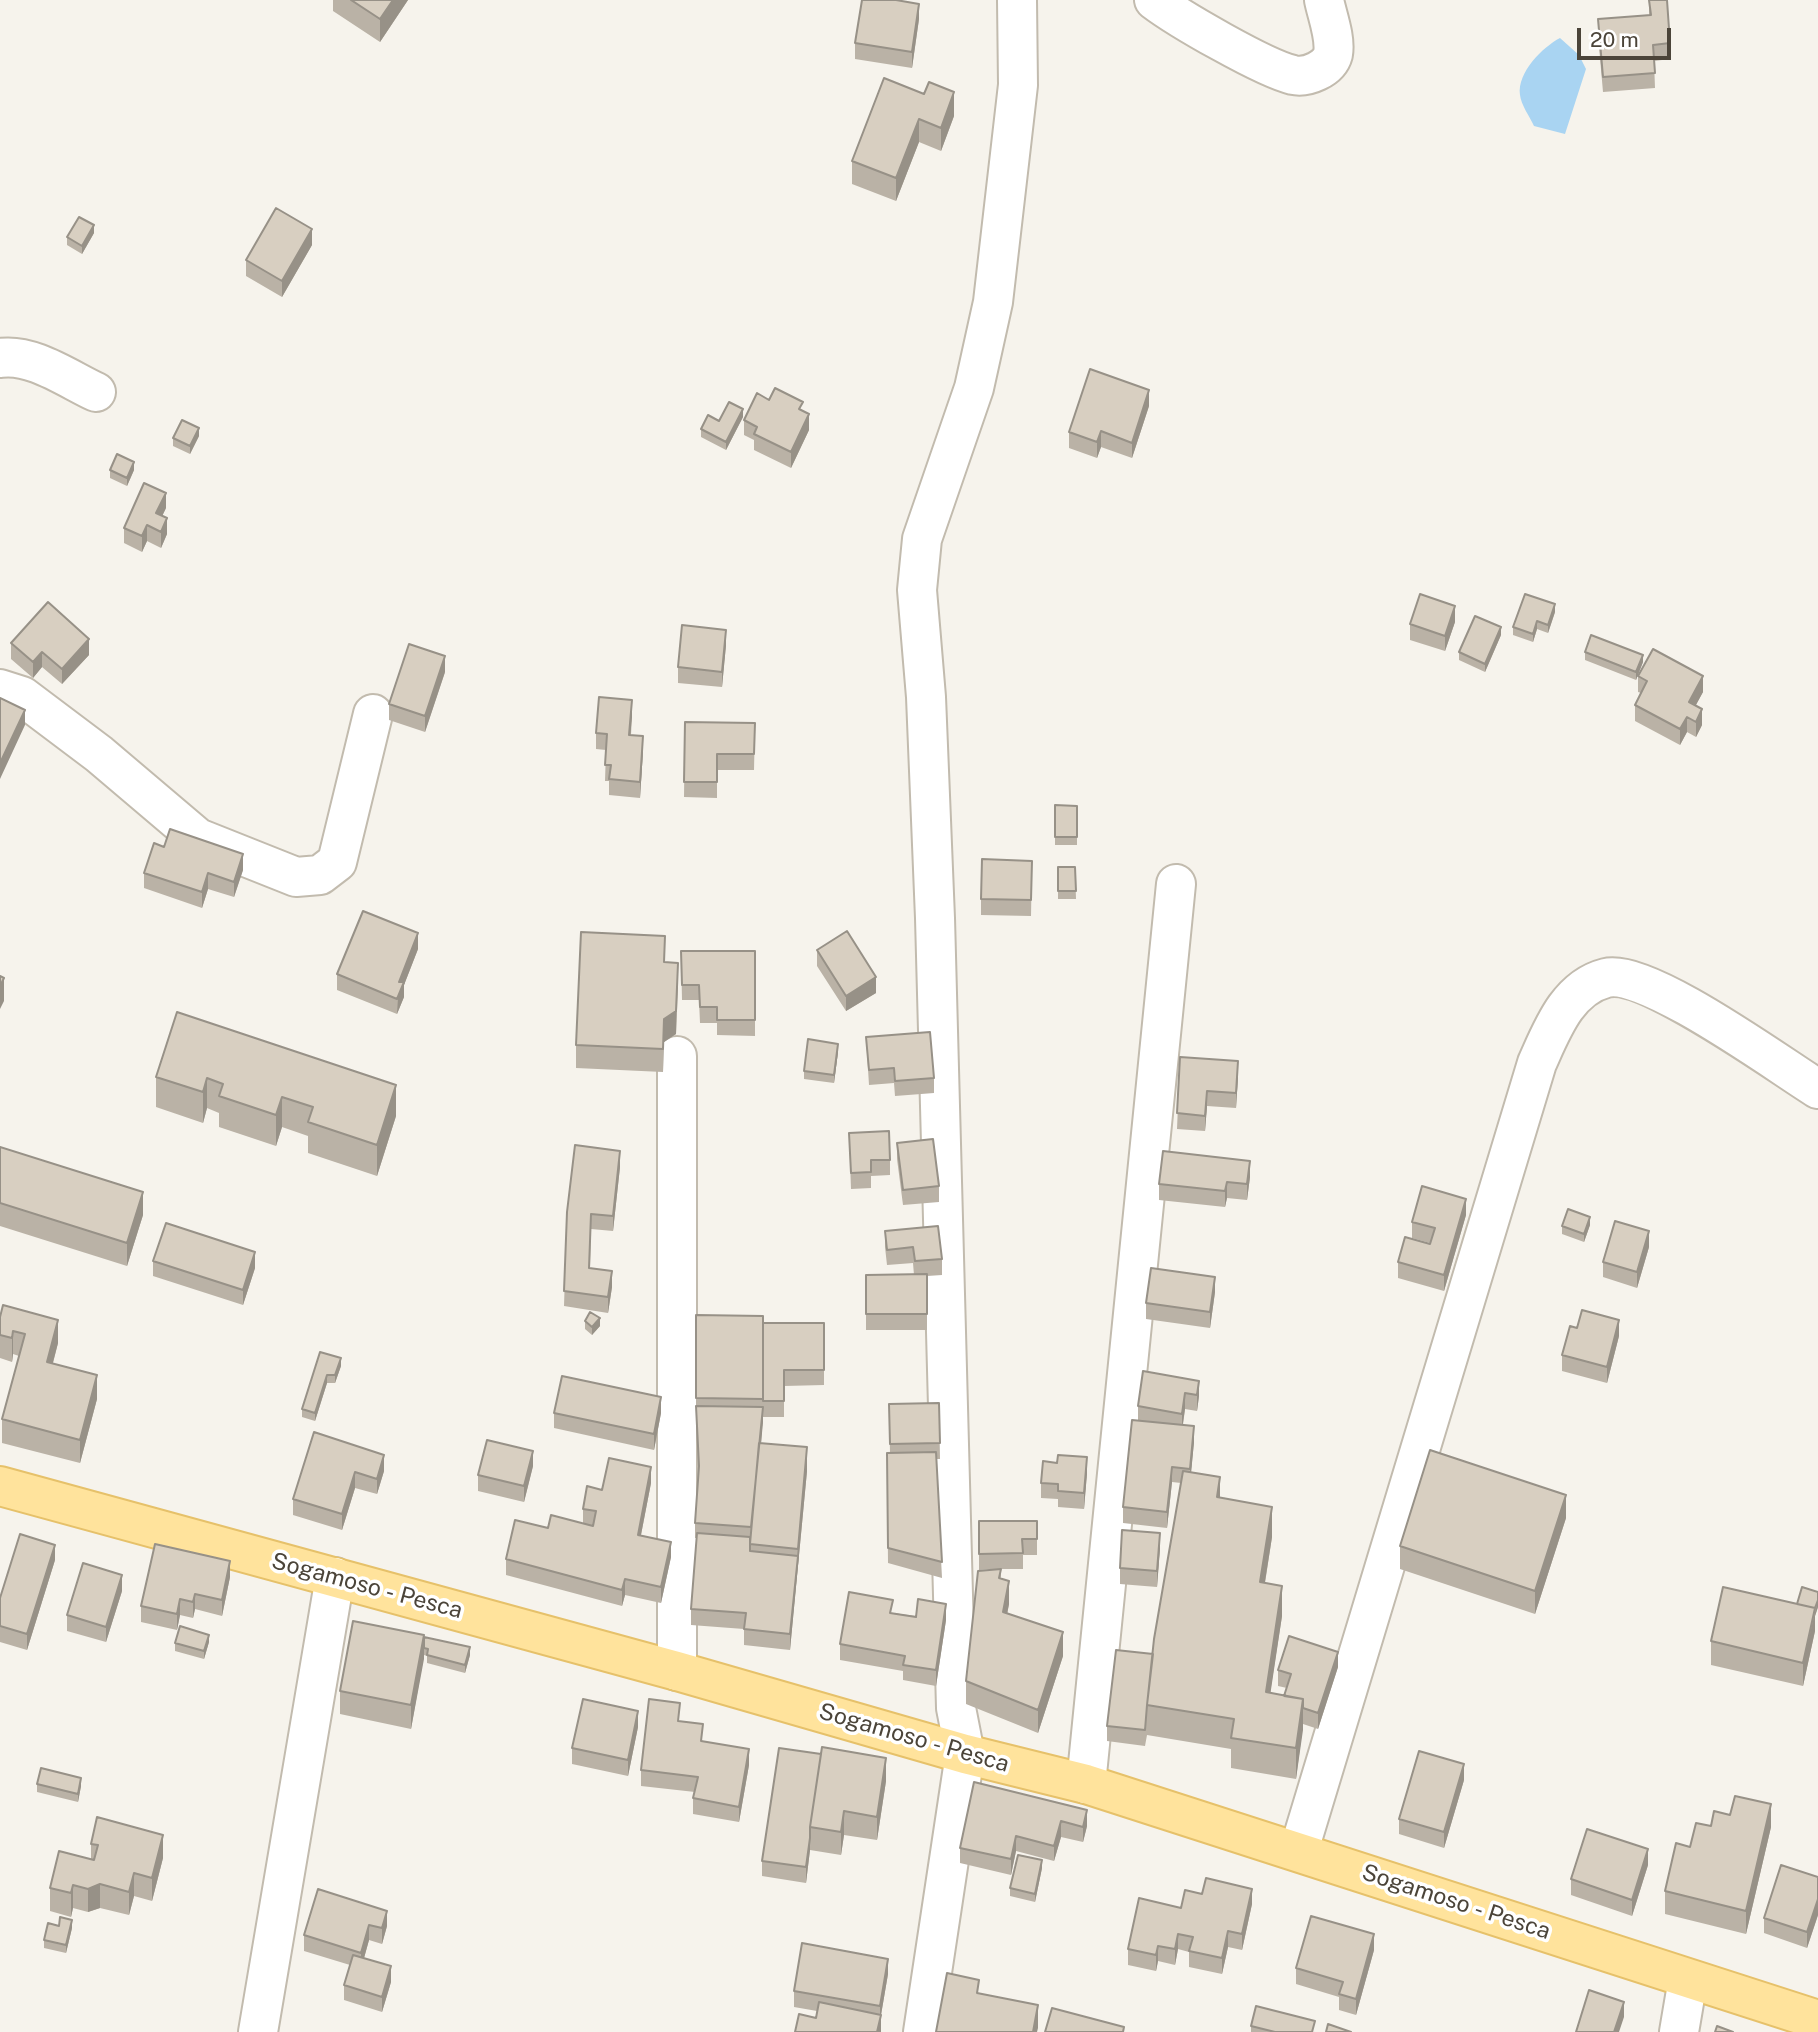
<!DOCTYPE html>
<html>
<head>
<meta charset="utf-8">
<style>
  body { margin:0 }
  #map { position:relative; width:1818px; height:2032px; overflow:hidden; background:#f6f3ec; font-family:"Public Sans",sans-serif }
  canvas { display:block }
  .scale { position:absolute; left:1577px; top:28px; width:94px; height:32px; box-sizing:border-box; border:4px solid #4b4439; border-top:0; padding-left:9px; font-size:21px; line-height:24px; white-space:nowrap; color:#4b4439; -webkit-text-stroke:5px #fff; paint-order:stroke }
</style>
</head>
<body>
<div id="map">
<canvas width="1818" height="2032"></canvas>
<div class="scale">20 m</div>
</div>
<script>
const c = document.querySelector('canvas').getContext('2d');
c.lineJoin = 'round';
function paint(path, color) {
  c.fillStyle = color;
  c.fill(path, 'evenodd');
}
function stroke(path, color, width, dash) {
  c.strokeStyle = color;
  c.lineWidth = width;
  c.lineCap = dash ? 'butt' : 'round';
  c.setLineDash(dash || []);
  c.stroke(path);
}
function drawText(font, color, halo, rows, align = 'center') {
  c.font = font + ' "Public Sans",sans-serif';
  c.lineWidth = 7;
  c.setLineDash([]);
  c.textBaseline = 'middle';
  c.strokeStyle = halo;
  c.fillStyle = color;
  for (const [text, x, y, turn = 0] of rows) {
    c.save();
    c.translate(x, y);
    c.rotate((+turn || 0) * Math.PI / 180);
    c.textAlign = isNaN(turn) ? turn : align;
    if (halo) c.strokeText(text, 0, 0);
    c.fillText(text, 0, 0);
    c.restore();
  }
}
const water = new Path2D(`
  M1560 38 1579 55 1586 69 1565 134 1534 126C1530 117 1521 105 1520 95 1517 72 1543 47 1560 38Z`);
const minor = new Path2D(`
  M1154 0C1179 19 1264 68 1293 75 1307 78 1329 69 1333 54 1336 38 1327 15 1324 0
  M0 358C32 353 68 379 96 392
  M0 689 22 696 99 754 198 838 296 877 320 875 337 862 373 714
  M677 1671V1056
  M1086 1784 1176 884
  M1299 1850 1537 1063C1552 1030 1567 988 1606 978 1647 968 1779 1065 1818 1089
  M258 2032 335 1577
  M923 2032 965 1754 956 1708 935 918 926 697 917 590 922 539 974 388 993 302 1018 85 1017 0
  M1679 2032 1688 1979`);
const major = new Path2D(`
  M0 1486 677 1671 965 1754 1086 1784 1818 2020`);
const wall = new Path2D(`
  M333 0H408L380 42 333 11Z
  M1649 0 1670 43V59L1654 61 1655 88 1603 92 1598 35V19L1649 15Z
  M919 19 912 68 855 59V43Z
  M884 78 954 116 941 151 919 142 896 201 852 184V161Z
  M94 233 82 254 67 245V237Z
  M312 245 282 297 246 276V260Z
  M769 400 803 411 809 430 791 468 754 450V440L744 435V420Z
  M1149 406 1132 458 1101 447 1097 458 1069 448V432Z
  M743 417 726 450 701 437V429L719 421Z
  M199 436 190 454 173 446V438Z
  M110 470H134L127 486 110 478Z
  M166 508 162 516 167 534 161 548 147 541 142 552 124 543V528Z
  M1555 612 1548 633 1537 629 1533 642 1513 635V627Z
  M1455 622 1445 651 1410 640V624Z
  M1501 635 1485 672 1459 660V652Z
  M11 643 89 655 62 684 42 667 33 678 11 659Z
  M726 645 722 687 678 683V667Z
  M1585 652 1643 662 1636 680 1585 660Z
  M445 672 425 732 389 720V704Z
  M1638 676 1703 692 1695 706 1702 725 1696 737 1687 732 1680 745 1635 721V705L1641 693 1638 692Z
  M632 716 631 735 643 751 640 798 609 795V781H605L606 750 596 749V733Z
  M685 722 755 723 754 770H717V798L684 797Z
  M1055 805 1077 806V845H1055Z
  M1032 861 1031 916 981 915V899Z
  M1058 867H1075L1076 899H1058Z
  M243 870 234 897 208 889 202 908 144 888V873Z
  M418 949 404 985V997L397 1014 337 990V974Z
  M817 950 876 993 846 1011 817 966Z
  M681 951H755V1036L717 1035V1023H700L699 1000H682Z
  M665 962 678 986 676 1034 664 1042 663 1072 576 1068V1045Z
  M177 1012 396 1116 377 1176 308 1153V1136L282 1127 276 1146 219 1127V1113L207 1108 203 1123 156 1107V1077Z
  M866 1037 934 1078V1093L895 1096 894 1083 869 1085Z
  M838 1052 834 1083 804 1079V1071Z
  M1180 1057 1238 1076 1236 1108 1207 1106 1205 1131 1177 1129Z
  M849 1133 890 1160V1175L871 1176V1188L851 1189Z
  M897 1143 939 1186V1202L903 1205 897 1159Z
  M0 1147 143 1215 127 1266 0 1226Z
  M620 1167 613 1231 591 1229 590 1268 612 1287 608 1313 564 1306 567 1212Z
  M1250 1177 1247 1200 1227 1198 1225 1207 1159 1200V1184Z
  M1466 1215 1444 1291 1398 1278V1262L1430 1243 1412 1238V1222Z
  M1590 1225 1584 1242 1562 1234V1226Z
  M885 1231 942 1259V1275L927 1276V1330H866V1275H914L913 1263 887 1265 885 1247Z
  M1649 1247 1637 1288 1603 1277V1262Z
  M153 1261 255 1268 243 1305 153 1276Z
  M1215 1292 1210 1328 1146 1319V1303Z
  M696 1315 763 1323H824V1385L784 1386V1417H763L761 1443 807 1471 790 1650 744 1645V1629L691 1625V1609L697 1538H695V1523L698 1472 696 1422Z
  M0 1317 58 1343 53 1363 97 1399 80 1463 2 1443V1419L19 1356 13 1354 12 1362 0 1358Z
  M585 1321 600 1326 592 1335 585 1329Z
  M1619 1336 1607 1383 1562 1371V1355Z
  M320 1352 341 1366 335 1383H327L315 1421 302 1417V1409Z
  M1143 1371 1199 1396 1197 1411 1185 1409 1183 1425 1194 1442 1191 1472 1220 1498 1272 1537 1265 1583 1282 1616 1270 1693 1284 1696 1287 1688 1278 1686V1670L1338 1667 1318 1729 1303 1724 1296 1779 1231 1768V1749L1147 1735 1145 1746 1107 1741V1726L1153 1654 1181 1483 1172 1482 1167 1528 1123 1523V1507L1138 1420V1406Z
  M939 1403 940 1459H936L942 1578 888 1563 887 1453H890L889 1404Z
  M554 1413H661L654 1450 554 1428Z
  M314 1432 384 1471 377 1494 355 1488 342 1530 293 1515V1499Z
  M533 1466 524 1502 478 1491V1475Z
  M1087 1473 1084 1509 1058 1507V1499L1041 1498V1483Z
  M651 1483 641 1535 671 1557 661 1603 625 1595 622 1606 506 1575V1559L548 1528 583 1523V1509L602 1490Z
  M1566 1518 1535 1614 1400 1569V1546Z
  M979 1521H1037V1555H1023V1569H1001V1579L1009 1604 1007 1614 1063 1656 1038 1733 966 1704V1681L995 1569 979 1570Z
  M1160 1548 1157 1587 1120 1584V1568Z
  M55 1560 27 1650 0 1642V1598Z
  M230 1577 222 1616 195 1609 193 1618 180 1615 177 1630 141 1622V1606Z
  M122 1591 106 1642 67 1631V1615Z
  M1818 1592V1607L1815 1616V1631L1803 1686 1711 1665V1641L1797 1604Z
  M893 1613 946 1620 936 1686 903 1680V1671L840 1660V1644Z
  M424 1637 470 1655 465 1673 427 1663V1656L424 1655 411 1729 340 1714V1691Z
  M209 1642 204 1659 175 1651V1643Z
  M680 1722 703 1741 749 1765 739 1822 693 1814V1798L695 1792 641 1786V1770Z
  M638 1727 628 1776 572 1764V1748Z
  M779 1748 886 1781 877 1840 844 1835 841 1855 810 1850 806 1883 762 1876V1861Z
  M1464 1780 1444 1848 1399 1834V1819Z
  M974 1782 1087 1826 1083 1842 1061 1837 1054 1861 1016 1851 1011 1875 960 1863V1848Z
  M37 1784 81 1786 78 1802 37 1792Z
  M1711 1826 1771 1827 1746 1934 1665 1914V1891L1690 1847Z
  M91 1844 163 1858 152 1901 134 1896 129 1915 100 1908 88 1912 73 1908 71 1917 50 1911V1888L91 1859Z
  M1648 1865 1632 1916 1571 1895V1879Z
  M1042 1868 1035 1902 1010 1896V1888Z
  M1818 1877V1915L1807 1948 1764 1933V1918Z
  M318 1889 387 1926 382 1944 369 1940 364 1958 391 1982 382 2012 344 2000V1985L350 1965 304 1951V1935Z
  M1252 1904 1242 1950 1228 1947 1222 1974 1189 1967V1952L1178 1949 1175 1965 1158 1961 1156 1971 1128 1965V1949L1181 1908Z
  M72 1928 66 1953 44 1948V1940Z
  M1374 1950 1356 2015 1339 2010V1997L1296 1984V1968Z
  M888 1974 881 2015 816 2018 817 2011 794 2007V1991Z
  M1251 2026 1315 2032H1251Z`);
const shadedWall = new Path2D(`
  M393 0H408L380 42V19Z
  M919 4V19L912 68V52Z
  M954 92V116L941 151V128Z
  M919 119V142L896 201V178Z
  M94 225V233L82 254V246Z
  M312 229V245L282 297V281Z
  M1149 390V406L1132 458V443Z
  M743 409V417L726 450V442Z
  M809 414V430L791 468V452Z
  M199 428V436L190 454V446Z
  M1101 431V447L1097 458V442Z
  M134 462V470L127 486V478Z
  M166 493V508L156 529V513Z
  M167 518V534L161 548V532Z
  M147 525V541L142 552V536Z
  M1555 604V612L1548 633V625Z
  M1455 606V622L1445 651V636Z
  M1537 621V629L1533 642V634Z
  M1501 627V635L1485 672V664Z
  M726 630V645L722 687V672Z
  M89 639V655L62 684V669Z
  M42 652V667L33 678V662Z
  M1643 655V662L1636 680V672Z
  M445 656V672L425 732V716Z
  M1703 676V692L1689 718V702Z
  M632 700V716L629 750V735Z
  M1702 709V725L1696 737V722Z
  M25 710V725L0 779V763Z
  M1687 717V732L1680 745V729Z
  M643 736V751L640 798V782Z
  M243 854V870L234 897V882Z
  M208 873V889L202 908V892Z
  M418 933V949L404 985V997L397 1014 399 982Z
  M678 963 676 1034 664 1042 663 1072 664 1019Z
  M876 977V993L846 1011V996Z
  M4 978V1001L0 1009V986Z
  M838 1044V1052L834 1083V1075Z
  M1238 1061V1076L1236 1108V1093Z
  M207 1078V1108L203 1123V1092Z
  M396 1085V1116L377 1176V1145Z
  M1207 1091V1106L1205 1131V1116Z
  M282 1097V1127L276 1146V1115Z
  M620 1151V1167L613 1231V1216Z
  M1250 1161V1177L1247 1200V1184Z
  M1227 1182V1198L1225 1207V1191Z
  M143 1192V1215L127 1266V1243Z
  M1466 1199V1215L1444 1291V1275Z
  M1590 1217V1225L1584 1242V1234Z
  M1649 1231V1247L1637 1288V1272Z
  M255 1252V1268L243 1305V1290Z
  M612 1271V1287L608 1313V1297Z
  M1215 1277V1292L1210 1328V1312Z
  M600 1318V1326L592 1335V1327Z
  M58 1320V1343L47 1385V1362Z
  M1619 1320V1336L1607 1383V1367Z
  M13 1331V1354L12 1362V1338Z
  M341 1358V1366L335 1383V1375Z
  M97 1375V1399L80 1463V1440Z
  M327 1375V1383L315 1421V1413Z
  M1199 1381V1396L1197 1411V1395Z
  M1185 1393V1409L1182 1429V1414Z
  M661 1397V1413L654 1450V1434Z
  M763 1407V1422L752 1543Z
  M1194 1426V1442L1190 1484V1469Z
  M807 1447V1471L790 1650V1634Z
  M533 1451V1466L524 1502V1486Z
  M384 1455V1471L377 1494V1479Z
  M1087 1457V1473L1084 1509V1493Z
  M651 1467V1483L638 1550V1535Z
  M1172 1467V1482L1167 1528V1512Z
  M355 1472V1488L342 1530V1514Z
  M1220 1477V1507L1217 1497Z
  M1566 1495V1518L1535 1614V1591Z
  M1272 1507V1537L1260 1613V1582Z
  M1160 1533V1548L1157 1587V1571Z
  M671 1542V1557L661 1603V1587Z
  M55 1545V1560L27 1650V1634Z
  M230 1561V1577L222 1616V1600Z
  M122 1575V1591L106 1642V1627Z
  M625 1579V1595L622 1606V1590Z
  M1009 1581V1604L1003 1635V1612Z
  M1282 1586V1616L1266 1723V1692Z
  M195 1594V1609L193 1618V1602Z
  M180 1599V1615L177 1630V1614Z
  M1818 1600V1607L1815 1616V1631L1803 1686V1663Z
  M946 1604V1620L936 1686V1670Z
  M1063 1632V1656L1038 1733V1710Z
  M209 1635V1642L204 1659V1651Z
  M424 1635V1659L411 1729V1705Z
  M470 1647V1655L465 1673V1665Z
  M1338 1652V1667L1318 1729V1713Z
  M1303 1699V1730L1296 1779V1748Z
  M638 1711V1727L628 1776V1760Z
  M749 1749V1765L739 1822V1807Z
  M886 1758V1781L877 1840V1817Z
  M1464 1764V1780L1444 1848V1832Z
  M81 1778V1786L78 1802V1794Z
  M1771 1804V1827L1746 1934V1911Z
  M1087 1810V1826L1083 1842V1827Z
  M844 1811V1835L841 1855V1832Z
  M1061 1821V1837L1054 1861V1846Z
  M163 1835V1858L152 1901V1878Z
  M1016 1836V1851L1011 1875V1859Z
  M810 1838V1850L806 1883V1867Z
  M1648 1849V1865L1632 1916V1900Z
  M1042 1860V1868L1035 1902V1894Z
  M134 1873V1896L129 1915V1892Z
  M100 1884V1908L88 1912V1889Z
  M73 1885V1908L71 1917V1893Z
  M1252 1889V1904L1242 1950V1934Z
  M1818 1899V1915L1807 1948V1932Z
  M387 1911V1926L382 1944V1928Z
  M72 1920V1928L66 1953V1945Z
  M369 1925V1940L361 1969V1953Z
  M1228 1931V1947L1222 1974V1958Z
  M1178 1934V1949L1175 1965V1949Z
  M1374 1934V1950L1356 2015V1999Z
  M1158 1946V1961L1156 1971V1955Z
  M888 1959V1974L881 2015V2032H877L880 2021V2006Z
  M391 1966V1982L382 2012V1997Z
  M1624 2002V2017L1619 2032H1614Z
  M1038 2005V2028L1037 2032H1033Z`);
const building = new Path2D(`
  M351 0H393L380 19Z
  M862 0H896L919 4 912 52 855 43Z
  M1649 0H1667L1670 43 1653 45 1655 73 1603 77 1598 19 1651 15Z
  M884 78 924 94 929 82 954 92 941 128 919 119 896 178 852 161Z
  M276 208 312 229 282 281 246 260Z
  M79 217 94 225 82 246 67 237Z
  M1090 369 1149 390 1132 443 1101 431 1097 442 1069 432Z
  M775 388 803 402 799 409 809 414 791 452 754 434 757 427 744 420 757 393 769 400Z
  M729 402 743 409 726 442 701 429 708 415 719 421Z
  M182 420 199 428 190 446 173 438Z
  M117 454 134 462 127 478 110 470Z
  M144 483 166 493 156 513 167 518 161 532 147 525 142 536 124 528Z
  M1420 594 1455 606 1445 636 1410 624Z
  M1525 594 1555 604 1548 625 1537 621 1533 634 1513 627Z
  M48 602 89 639 62 669 42 652 33 662 11 643Z
  M1475 616 1501 627 1485 664 1459 652Z
  M682 625 726 630 722 672 678 667Z
  M1591 635 1643 655 1636 672 1585 652Z
  M409 644 445 656 425 716 389 704Z
  M1653 649 1703 676 1689 702 1702 709 1696 722 1687 717 1680 729 1635 705 1647 681 1638 676Z
  M599 697 632 700 629 735 643 736 640 782 609 779 611 765H605L607 734 596 733Z
  M0 698 25 710 0 763Z
  M685 722 755 723 754 754H717V782H684Z
  M1055 805 1077 806V837H1055Z
  M170 829 243 854 234 882 208 873 202 892 144 873 154 843 164 847Z
  M982 859 1032 861 1031 900 981 899Z
  M1058 867H1075L1076 891H1058Z
  M363 911 418 933 399 982H404L397 999 337 974Z
  M847 931 876 977 846 996 817 950Z
  M581 932 665 936 664 962 678 963 676 1011 664 1019 663 1049 576 1045Z
  M681 951H755V1020H717V1007H700L699 985H682Z
  M0 976 4 978 0 986Z
  M177 1012 396 1085 377 1145 308 1122 313 1107 282 1097 276 1115 219 1096 223 1084 207 1078 203 1092 156 1077Z
  M930 1032 934 1078 895 1081 894 1068 869 1070 866 1037Z
  M808 1039 838 1044 834 1075 804 1071Z
  M1180 1057 1238 1061 1236 1093 1207 1091 1205 1116 1177 1113Z
  M889 1131 890 1160H871V1172L851 1173 849 1133Z
  M933 1139 939 1186 903 1190 897 1143Z
  M575 1145 620 1151 613 1216 591 1214 589 1268 612 1271 608 1297 564 1291 567 1212Z
  M0 1147 143 1192 127 1243 0 1203Z
  M1163 1151 1250 1161 1247 1184 1227 1182 1225 1191 1159 1184Z
  M1422 1186 1466 1199 1444 1275 1398 1262 1405 1237 1430 1244 1435 1228 1412 1222Z
  M1568 1209 1590 1217 1584 1234 1562 1226Z
  M1615 1221 1649 1231 1637 1272 1603 1262Z
  M166 1223 255 1252 243 1290 153 1261Z
  M938 1226 942 1259 915 1261 913 1247 887 1250 885 1231Z
  M1151 1268 1215 1277 1210 1312 1146 1303Z
  M927 1274V1314H866V1275Z
  M3 1305 58 1320 47 1362 97 1375 80 1440 2 1419 25 1334 13 1331 12 1338 0 1335V1317Z
  M1582 1310 1619 1320 1607 1367 1562 1355 1570 1326 1577 1328Z
  M590 1312 600 1318 592 1327 585 1321Z
  M696 1315 763 1316V1399L696 1398Z
  M763 1323H824V1370H784V1401H763Z
  M320 1352 341 1358 335 1375H327L315 1413 302 1409Z
  M1143 1371 1199 1381 1197 1395 1185 1393 1182 1414 1138 1406Z
  M562 1376 661 1397 654 1434 554 1413Z
  M939 1403 940 1443 890 1444 889 1404Z
  M696 1406 763 1407 751 1527 695 1523 699 1466Z
  M1132 1420 1194 1426 1190 1469 1172 1467 1167 1512 1123 1507Z
  M314 1432 384 1455 377 1479 355 1472 342 1514 293 1499Z
  M487 1440 533 1451 524 1486 478 1475Z
  M759 1443 807 1447 798 1549 750 1544Z
  M1430 1450 1566 1495 1535 1591 1400 1546Z
  M936 1452 942 1562 888 1548 887 1453Z
  M1058 1455 1087 1457 1084 1493 1058 1491V1484L1041 1483 1043 1461 1057 1463Z
  M609 1458 651 1467 638 1535 671 1542 661 1587 625 1579 622 1590 506 1559 515 1520 548 1528 551 1515 593 1526 596 1511 583 1509 587 1486 602 1490Z
  M1183 1471 1220 1477 1217 1497 1272 1507 1260 1582 1282 1586 1266 1692 1303 1699 1296 1748 1231 1738 1234 1719 1147 1705 1154 1639Z
  M979 1521H1037V1539H1022L1023 1553 979 1554Z
  M1122 1530 1160 1533 1157 1571 1120 1568Z
  M697 1533 750 1537V1551L798 1556 790 1634 744 1629 746 1613 691 1609Z
  M20 1534 55 1545 27 1634 0 1626V1598Z
  M155 1544 230 1561 222 1600 195 1594 193 1602 180 1599 177 1614 141 1606Z
  M83 1563 122 1575 106 1627 67 1615Z
  M1001 1569 999 1578 1009 1581 1003 1612 1063 1632 1038 1710 966 1681 978 1571Z
  M1723 1587 1815 1608 1803 1663 1711 1641Z
  M1802 1587 1818 1592V1600L1815 1608 1797 1604Z
  M849 1592 893 1600 890 1613 916 1617 918 1599 946 1604 936 1670 903 1665 905 1656 840 1644Z
  M353 1621 424 1635 411 1705 340 1691Z
  M180 1626 209 1635 204 1651 175 1643Z
  M1289 1636 1338 1652 1318 1713 1303 1708V1699L1284 1696 1291 1674 1278 1670Z
  M424 1637 470 1647 465 1665 427 1655 428 1649 424 1648Z
  M1116 1650 1153 1654 1147 1705 1145 1730 1107 1726Z
  M583 1699 638 1711 628 1760 572 1748Z
  M649 1699 680 1703 678 1721 703 1724 701 1741 749 1749 739 1807 693 1798 698 1777 641 1770Z
  M822 1747 886 1758 877 1817 844 1811 841 1832 810 1827Z
  M779 1748 821 1754 810 1827V1838L806 1867 762 1861Z
  M1419 1751 1464 1764 1444 1832 1399 1819Z
  M41 1768 81 1778 78 1794 37 1784Z
  M974 1782 1087 1810 1083 1827 1061 1821 1054 1846 1016 1836 1011 1859 960 1848Z
  M1735 1796 1771 1804 1746 1911 1665 1891 1676 1843 1690 1847 1696 1823 1711 1826 1714 1811 1730 1815Z
  M97 1817 163 1835 152 1878 134 1873 129 1892 100 1884 88 1889 73 1885 71 1893 50 1888 59 1851 94 1860 98 1845 91 1844Z
  M1587 1829 1648 1849 1632 1900 1571 1879Z
  M1018 1855 1042 1860 1035 1894 1010 1888Z
  M1781 1865 1818 1877V1899L1807 1932 1764 1918Z
  M1206 1878 1252 1889 1242 1934 1228 1931 1222 1958 1189 1951 1193 1937 1178 1934 1175 1949 1158 1946 1156 1955 1128 1949 1139 1898 1181 1908 1185 1890 1202 1894Z
  M318 1889 387 1911 382 1928 369 1925 361 1953 304 1935Z
  M1311 1916 1374 1934 1356 1999 1339 1994 1343 1982 1296 1968Z
  M60 1917 72 1920 66 1945 44 1940 48 1923 59 1926Z
  M802 1943 888 1959 880 2006 794 1991Z
  M353 1955 391 1966 382 1997 344 1985Z
  M947 1973 979 1980 977 1993 1038 2005 1033 2032H936Z
  M1589 1990 1624 2002 1614 2032H1576Z
  M819 2002 881 2015 877 2032H795L799 2014 816 2018Z
  M1256 2006 1315 2021 1312 2032H1275L1251 2026Z
  M1052 2008 1124 2027 1123 2032H1045Z
  M1328 2024 1351 2032H1326Z
  M1717 2026 1733 2032H1715Z`);
const streetNames = [
  ["Sogamoso - Pesca",367,1586,15],
  ["Sogamoso - Pesca",914,1738,16],
  ["Sogamoso - Pesca",1456,1902,18]
];
paint(water, '#a9d4f2');
stroke(minor, '#c2bbae', 42);
stroke(major, '#e6c16a', 42);
stroke(minor, '#fff', 38);
stroke(major, '#ffe39c', 38);
paint(wall, '#bab2a6');
paint(shadedWall, '#979187');
paint(building, '#d8cfc1');
stroke(building, '#979187', 2);
drawText('23px', '#4b4439', '#fff', streetNames);
</script>
</body>
</html>
